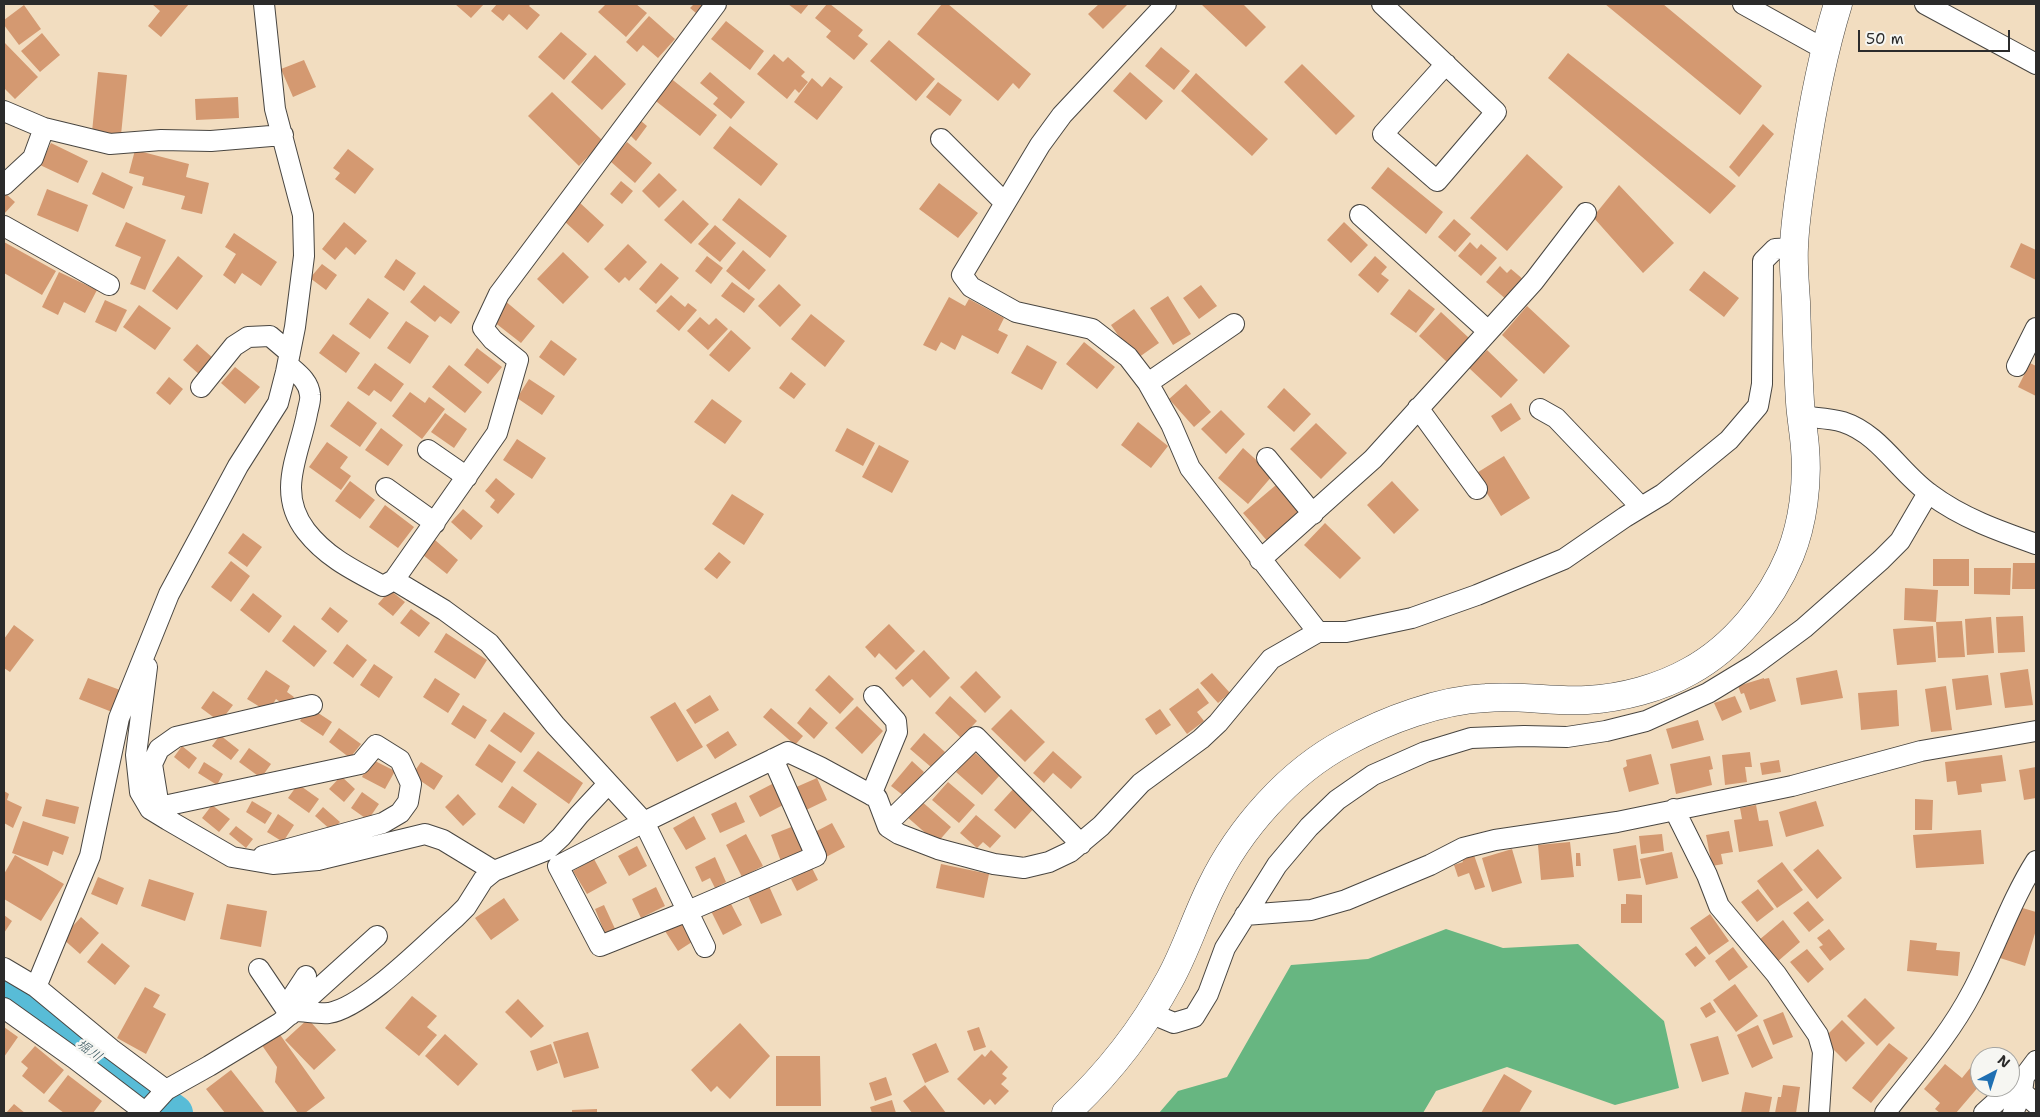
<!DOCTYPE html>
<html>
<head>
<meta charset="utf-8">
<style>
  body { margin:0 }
  #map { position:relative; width:2040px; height:1117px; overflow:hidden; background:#f2ddc0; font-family:"Shantell Sans",sans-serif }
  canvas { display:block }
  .frame { position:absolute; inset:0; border:5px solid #2b2b2b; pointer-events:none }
  .north { position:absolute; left:1970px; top:1047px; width:50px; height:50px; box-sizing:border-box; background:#f6f6f2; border:1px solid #a5a5a2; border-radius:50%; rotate:40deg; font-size:14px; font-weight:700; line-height:20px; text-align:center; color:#2b2b2b }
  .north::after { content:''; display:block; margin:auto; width:18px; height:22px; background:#1f6fb2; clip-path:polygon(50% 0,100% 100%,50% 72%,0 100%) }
  .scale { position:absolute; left:1858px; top:30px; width:152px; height:22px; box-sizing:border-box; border:2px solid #2b2b2b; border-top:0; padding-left:6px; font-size:15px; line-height:18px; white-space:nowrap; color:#2b2b2b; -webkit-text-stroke:4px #f6f6f2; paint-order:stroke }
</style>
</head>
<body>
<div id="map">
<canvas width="2040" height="1117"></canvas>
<div class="frame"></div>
<div class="north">N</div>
<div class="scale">50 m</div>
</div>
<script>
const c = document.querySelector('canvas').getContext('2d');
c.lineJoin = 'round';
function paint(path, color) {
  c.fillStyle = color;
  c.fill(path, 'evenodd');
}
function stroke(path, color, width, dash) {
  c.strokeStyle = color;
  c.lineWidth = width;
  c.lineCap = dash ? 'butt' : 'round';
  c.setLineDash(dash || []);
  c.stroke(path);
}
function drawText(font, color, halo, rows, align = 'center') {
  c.font = font + ' "Shantell Sans","Klee One",sans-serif';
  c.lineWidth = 5;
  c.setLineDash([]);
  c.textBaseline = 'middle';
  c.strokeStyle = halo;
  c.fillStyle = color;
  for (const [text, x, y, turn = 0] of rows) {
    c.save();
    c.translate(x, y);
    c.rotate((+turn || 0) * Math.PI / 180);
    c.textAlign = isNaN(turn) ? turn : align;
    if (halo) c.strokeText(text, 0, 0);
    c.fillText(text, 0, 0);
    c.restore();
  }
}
const forest = new Path2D(`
  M1446 929 1503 948 1578 944 1664 1021 1679 1088 1615 1105 1507 1067 1436 1091 1423 1113H1159L1178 1091 1227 1077 1291 965 1368 959Z`);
const river = new Path2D(`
  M4 990 91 1051 175 1113`);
const building = new Path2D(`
  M152 4H189L161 37 148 26 160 11Z
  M455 4H484L471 18Z
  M497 4H531L529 6 540 15 527 30 509 14 503 21 491 11Z
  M606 4H636L647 13 626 37 598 12Z
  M694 4H704L696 13 690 8Z
  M788 4H809L801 14Z
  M827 4H830L863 30 858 36 868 44 854 60 826 37 831 31 815 18Z
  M942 4H948L1031 74 1019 89 1013 83 998 101 917 34Z
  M1099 4H1128L1103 29 1088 14Z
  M1201 4H1243L1266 27 1246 47Z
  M1605 4H1663L1762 86 1740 115Z
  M24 5 41 29 19 45 4 25V20Z
  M649 16 675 39 658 58 643 45 637 52 626 42Z
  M726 21 764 51 750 70 711 39Z
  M561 32 587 54 564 80 538 57Z
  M42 33 60 55 40 72 21 51Z
  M889 40 935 79 916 101 870 61Z
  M4 42 38 77 15 99 4 88Z
  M1161 47 1190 71 1174 90 1145 66Z
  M1568 53 1736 186 1710 214 1548 78Z
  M774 54 783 62 788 57 805 72 801 76 808 82 799 93 795 89 787 99 757 74Z
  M595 55 626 84 602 110 571 82Z
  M304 60 316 87 293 97 281 69Z
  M1302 64 1355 116 1336 135 1284 82Z
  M98 72 127 75 121 135 92 132Z
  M710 72 745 102 731 119 713 104 718 98 700 83Z
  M1130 72 1163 101 1146 120 1113 91Z
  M1196 73 1268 139 1252 156 1181 91Z
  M669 77 717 115 700 136 652 98Z
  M830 77 843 87 817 120 794 102 812 78 822 87Z
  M938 82 962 100 950 116 926 97Z
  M552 92 603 141 579 166 528 116Z
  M238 97 239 118 196 120 195 99Z
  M641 121 647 126 636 141 630 135Z
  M1763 124 1774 134 1739 177 1729 167Z
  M730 126 778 164 761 186 713 148Z
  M627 142 652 163 635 183 610 161Z
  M51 143 88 161 78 183 40 165Z
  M348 149 374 169 355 194 335 179 340 173 333 168Z
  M135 150 189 164 186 177 209 183 202 214 181 209 185 196 142 185 144 177 129 173Z
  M1527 154 1563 187 1507 251 1470 218Z
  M1388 167 1443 212 1426 234 1371 188Z
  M102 172 133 187 124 209 92 194Z
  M659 173 677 190 659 208 642 191Z
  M621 181 633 191 622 204 610 194Z
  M939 183 978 213 958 238 919 209Z
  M1619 185 1674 243 1643 273 1593 217Z
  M47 189 88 205 78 232 37 215Z
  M5 193 15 202 4 214V194Z
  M739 198 787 236 770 258 722 220Z
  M683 200 709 224 691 244 664 220Z
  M579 202 604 225 588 243 563 220Z
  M1454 219 1471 234 1455 252 1438 237Z
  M126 222 166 240 145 290 130 284 141 257 115 246Z
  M344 222 367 241 355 255 346 247 335 260 322 249Z
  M1344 222 1368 245 1351 263 1327 240Z
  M715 225 736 243 720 262 698 244Z
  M234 233 277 262 261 286 242 273 235 284 223 275 236 254 225 247Z
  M4 242 56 271 42 295 4 273Z
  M1470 242 1477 249 1481 244 1497 258 1481 276 1458 256Z
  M2021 243 2036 250V280L2010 267Z
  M628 244 647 262 629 281 625 277 619 283 604 269Z
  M743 250 766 270 749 290 726 271Z
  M563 252 589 277 563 304 537 279Z
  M178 256 203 276 177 310 152 291Z
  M707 256 723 268 711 284 695 271Z
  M1375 256 1387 267 1381 274 1389 280 1378 293 1358 275Z
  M396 259 416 273 404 291 384 277Z
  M661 263 679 278 656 304 639 289Z
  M322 264 337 275 326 290 310 278Z
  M1500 266 1507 273 1511 269 1524 280 1507 300 1486 282Z
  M1704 271 1739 298 1724 317 1689 290Z
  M59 272 97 290 85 313 64 302 58 315 42 307Z
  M732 282 755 299 744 313 721 296Z
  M779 284 801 305 780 327 758 306Z
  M424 285 460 312 451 324 440 316 435 322 410 302Z
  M1201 285 1217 306 1199 319 1183 298Z
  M1409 289 1435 309 1416 333 1390 314Z
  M671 295 685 307 688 303 697 310 679 331 656 311Z
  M1168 296 1191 334 1173 345 1150 308Z
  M949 297 965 306 969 299 1004 318 998 330 1008 335 998 354 962 335 955 350 941 342 936 351 923 345Z
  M368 298 389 313 370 339 349 324Z
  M105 300 127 310 116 332 95 322Z
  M504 300 535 326 521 343 489 318Z
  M139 305 171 328 155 350 123 327Z
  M1527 306 1570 346 1544 374 1502 335Z
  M1134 309 1159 343 1135 360 1111 325Z
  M1441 312 1469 338 1447 362 1419 336Z
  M811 314 845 341 825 367 791 339Z
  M700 317 709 325 716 318 728 329 708 350 687 331Z
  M406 321 429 336 410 364 387 348Z
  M731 330 751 348 729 372 709 355Z
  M333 334 360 353 346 373 319 353Z
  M551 340 577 359 564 376 539 357Z
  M1084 342 1115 367 1097 389 1066 364Z
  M197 344 214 359 200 375 183 360Z
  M1027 345 1057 362 1042 390 1011 373Z
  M477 348 502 367 488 384 464 365Z
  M1487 350 1518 380 1501 398 1469 368Z
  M375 363 404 384 391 402 374 390 369 396 357 388Z
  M2030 363 2036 366V396L2018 387Z
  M449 365 482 392 465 413 432 387Z
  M235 367 260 387 245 404 221 383Z
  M791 372 806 384 794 399 779 388Z
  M169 377 183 389 170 405 156 393Z
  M529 379 555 396 542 415 517 398Z
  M1186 384 1211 412 1194 427 1169 399Z
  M1284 388 1311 414 1294 432 1267 407Z
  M410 392 425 403 429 397 445 409 422 439 392 416Z
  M712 399 742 421 725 444 694 422Z
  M348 401 377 423 360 447 330 426Z
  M1511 403 1521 419 1501 432 1491 416Z
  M1221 410 1245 434 1226 454 1201 429Z
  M445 413 467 429 454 448 431 432Z
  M1138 422 1168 446 1151 468 1121 445Z
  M1316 423 1347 453 1321 479 1290 449Z
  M381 428 403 445 388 466 365 450Z
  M847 428 875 443 863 466 835 451Z
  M517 439 546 458 532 479 503 460Z
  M327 442 348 457 340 468 351 476 341 490 309 467Z
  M879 445 909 461 892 493 862 477Z
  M1243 448 1273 475 1248 504 1218 478Z
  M1504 456 1530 498 1501 516 1475 474Z
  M496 478 515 494 498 514 490 507 495 500 485 491Z
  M350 481 375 500 360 519 335 501Z
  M1392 481 1419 510 1394 534 1367 505Z
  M1276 485 1302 515 1269 543 1243 513Z
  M732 494 764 514 744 545 712 524Z
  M385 505 414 527 398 548 369 527Z
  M463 509 483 526 471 540 451 522Z
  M1325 523 1361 558 1340 579 1304 545Z
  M243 533 262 547 247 567 228 553Z
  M435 540 458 560 447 574 423 555Z
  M719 552 731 562 717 579 704 569Z
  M1933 559H1969V586H1933Z
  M231 561 250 576 231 602 211 587Z
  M2013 563H2036V589H2012Z
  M1974 568H2011L2010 595 1974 594Z
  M1905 588 1938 590 1936 622 1904 620Z
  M390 590 405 602 393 616 378 604Z
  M253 593 282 616 269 633 240 610Z
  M330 607 348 621 338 633 321 619Z
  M411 609 430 623 419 637 400 623Z
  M2023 616 2025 652 1998 653 1996 617Z
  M1991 617 1994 653 1967 655 1965 619Z
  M1962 621 1965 657 1938 658 1936 622Z
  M889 624 915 651 896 670 879 653 875 658 865 647Z
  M14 625 34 640 10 672 4 668V639Z
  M294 625 327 651 314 667 282 641Z
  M1933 626 1936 662 1897 665 1893 629Z
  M446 633 487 660 475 679 434 652Z
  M347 644 367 660 353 678 333 663Z
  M924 650 950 678 930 698 912 679 903 687 895 678Z
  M374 664 393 677 379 698 360 685Z
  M2028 669 2033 705 2005 708 2000 673Z
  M266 670 290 686 287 692 294 697 287 707 276 699 268 712 247 699Z
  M1837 670 1843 698 1801 705 1796 678Z
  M976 671 1001 697 985 713 960 687Z
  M1212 673 1230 693 1218 703 1200 683Z
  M829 675 854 699 840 714 815 690Z
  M1988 675 1992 705 1956 710 1952 679Z
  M88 678 120 690 112 712 79 699Z
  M435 678 460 694 448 713 423 697Z
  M1764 678V679L1769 678 1776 701 1750 710 1744 693 1741 694 1738 686Z
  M1946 686 1952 730 1931 732 1925 689Z
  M1198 688 1209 703 1197 712 1204 721 1187 734 1169 709Z
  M1897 690 1899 726 1861 730 1858 693Z
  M213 691 233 705 220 722 201 708Z
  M710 695 719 710 695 724 686 710Z
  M950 696 977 721 961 738 935 713Z
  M1735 696 1742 712 1722 721 1714 703Z
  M675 702 703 747 677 762 650 717Z
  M463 705 487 720 475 739 451 724Z
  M857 706 883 731 862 754 835 728Z
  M309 707 332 722 323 736 300 721Z
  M810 707 828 723 814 739 797 723Z
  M771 708 803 736 795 745 763 717Z
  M1011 709 1045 742 1025 762 991 729Z
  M1160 709 1171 725 1156 735 1145 719Z
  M504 712 535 733 521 753 490 731Z
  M1698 720 1704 740 1672 749 1666 729Z
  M339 728 361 744 350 758 329 742Z
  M728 731 737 745 715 759 706 745Z
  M924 733 945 752 931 767 910 749Z
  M220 735 239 750 231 760 212 746Z
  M489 744 516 762 502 783 475 765Z
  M182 746 197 758 189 769 174 757Z
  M249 748 271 764 261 778 239 762Z
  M538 751 583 783 569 804 523 771Z
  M1053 751 1082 777 1071 789 1053 773 1044 783 1033 773Z
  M974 752 1000 775 982 795 956 772Z
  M1750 752 1752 767H1745L1747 782 1725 785 1722 755Z
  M1651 754 1659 784 1629 792 1623 768 1627 766 1626 760Z
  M2002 755 2006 781 1981 784 1982 792 1958 795 1956 781 1947 782 1945 762Z
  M1710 756 1713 769 1709 770 1712 785 1676 794 1670 764Z
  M371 759 395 771 385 789 362 777Z
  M1779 760 1781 772 1762 775 1760 763Z
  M912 761 924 772 904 796 891 786Z
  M204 762 223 774 217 785 198 773Z
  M421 762 443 776 434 790 412 775Z
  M2036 767V798L2024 800 2019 770Z
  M341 776 355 789 344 802 329 789Z
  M817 778 827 800 804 811 794 788Z
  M948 782 975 805 959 823 932 800Z
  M774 783 785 804 760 817 749 796Z
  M298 784 319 799 309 813 288 798Z
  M512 786 537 804 524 824 498 807Z
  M1015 787 1036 806 1015 829 994 810Z
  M4 791 9 794 7 800 22 807 13 828 4 823Z
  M362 792 379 804 368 820 351 808Z
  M458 794 476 814 463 826 445 807Z
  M46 799 79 807 75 824 42 816Z
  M1915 799 1933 800 1932 830H1915Z
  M920 800 951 827 937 843 906 816Z
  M252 801 272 813 265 824 246 812Z
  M1816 801 1824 826 1786 837 1779 812Z
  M736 802 745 822 720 833 711 814Z
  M212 805 230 819 219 832 202 818Z
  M1756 805 1759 821 1768 820 1773 846 1739 852 1734 820 1742 819 1740 808Z
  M323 807 340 822 332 831 315 816Z
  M278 814 294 825 283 842 267 832Z
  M976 815 1001 836 990 848 983 842 977 848 960 833Z
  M694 816 706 839 686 850 673 828Z
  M23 821 69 837 63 855 53 851 48 866 12 853Z
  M832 823 845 847 826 857 813 833Z
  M236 826 253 839 246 848 229 834Z
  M794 826 805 854 782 864 771 835Z
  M1981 830 1984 864 1916 868 1913 835Z
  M1729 831 1733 852 1721 854 1723 864 1712 866 1706 835Z
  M746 834 763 866 742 877 726 845Z
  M1662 834 1664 851 1641 854 1639 836Z
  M1570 842 1574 877 1541 880 1538 845Z
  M1636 845 1641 878 1618 881 1613 849Z
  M637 846 647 866 629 876 618 856Z
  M1512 849 1522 883 1492 892 1482 858Z
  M1818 849 1842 878 1817 899 1793 870Z
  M1672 852 1678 878 1646 885 1640 859Z
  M1576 853H1580L1581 866H1576Z
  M15 855 64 884 41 921 4 899V874Z
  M1474 855 1485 887 1475 890 1469 873 1458 877 1454 865 1463 862 1462 859Z
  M715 857 726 882 715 888 710 878 702 882 695 867Z
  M594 859 607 883 587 894 573 871Z
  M1782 862 1803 890 1777 908 1757 881Z
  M941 864 989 874 984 898 936 888Z
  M812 868 818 880 797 891 791 879Z
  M98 877 124 888 117 905 91 894Z
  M149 879 194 893 185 921 141 906Z
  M768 884 782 915 761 924 747 894Z
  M656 887 665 906 641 918 632 899Z
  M1758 889 1774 909 1757 922 1741 902Z
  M1626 894 1642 895V923H1621V904H1626Z
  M504 898 519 920 491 940 475 918Z
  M729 900 742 925 723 935 710 909Z
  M1808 901 1824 920 1809 932 1793 913Z
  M227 904 267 911 261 947 220 939Z
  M604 905 616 931 606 936 595 909Z
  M2016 906 2036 912V930L2025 966 2000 958Z
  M1710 914 1729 941 1709 955 1690 928Z
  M4 915 12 921 4 933Z
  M81 917 99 933 80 954 62 938Z
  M683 920 695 940 678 951 665 931Z
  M1783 920 1800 942 1777 962 1759 940Z
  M1829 929 1845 949 1830 961 1819 947 1823 945 1817 938Z
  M1910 940 1937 943 1936 950 1960 952 1958 976 1907 971Z
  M102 943 130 966 115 985 87 962Z
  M1696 946 1706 958 1695 967 1685 954Z
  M1733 947 1748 967 1729 981 1715 961Z
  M1807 949 1824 969 1808 983 1790 962Z
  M1735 984 1758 1016 1736 1032 1713 1000Z
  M145 987 160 995 153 1007 166 1014 146 1054 117 1038Z
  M412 996 437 1016 427 1027 437 1035 419 1056 385 1028Z
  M1865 998 1895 1028 1877 1046 1847 1016Z
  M518 999 544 1026 531 1038 505 1012Z
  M1710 1002 1716 1012 1706 1018 1700 1008Z
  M1783 1012 1793 1037 1773 1045 1763 1020Z
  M308 1019 336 1050 314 1070 285 1040Z
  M1842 1020 1865 1043 1846 1062 1823 1039Z
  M740 1023 770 1056 730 1099 717 1086 711 1092 691 1070Z
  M1758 1025 1773 1058 1752 1068 1737 1035Z
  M4 1027 18 1037 4 1057Z
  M979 1027 986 1047 974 1051 967 1031Z
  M276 1029 325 1098 305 1113H298L275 1082 277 1067 259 1041Z
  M588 1032 599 1068 564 1078 553 1042Z
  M445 1034 478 1064 458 1086 425 1056Z
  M1718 1036 1729 1074 1702 1082 1690 1044Z
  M936 1043 949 1072 925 1083 912 1054Z
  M1889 1043 1908 1058 1871 1103 1852 1088Z
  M551 1044 558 1063 537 1071 530 1051Z
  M35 1046 64 1070 44 1094 22 1076 28 1068 21 1062Z
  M991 1050 1008 1067 1002 1074 1007 1078 1001 1084 1009 1091 995 1105 990 1099 984 1105 957 1079 982 1054 985 1057Z
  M776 1056H820L821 1106H776Z
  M1945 1064 1962 1078 1971 1067 1980 1074V1085L1956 1113H1940L1935 1109 1940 1103 1924 1089Z
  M231 1070 265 1113H225L206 1089Z
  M1504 1074 1532 1091 1519 1113H1481Z
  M68 1075 102 1101 93 1113H64L48 1101Z
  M886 1077 892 1095 875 1101 869 1083Z
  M925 1085 946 1113H912L903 1101Z
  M1783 1085 1800 1087 1796 1113H1775L1778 1097H1781Z
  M1745 1092 1772 1097 1769 1113H1741Z
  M892 1100 896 1113H872L870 1107Z
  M14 1104 25 1113H6Z
  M597 1109V1113H572V1110Z`);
const street = new Path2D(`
  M1166 4 1062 115 1040 145 962 275 971 287 1016 312 1092 329 1128 357 1148 383 1171 424 1190 468 1318 632
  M1382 4 1496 112 1437 181 1383 134 1446 64
  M1743 4 1824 49
  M1925 4 2036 64
  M4 111 44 128 110 144 161 140 211 141 283 135
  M941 139 1005 203
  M4 185 33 158 44 128
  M1360 215 1488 331
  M4 226 109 285
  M288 365C297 373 309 381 310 395 311 400 308 408 307 414 299 455 276 492 306 531 327 558 355 571 383 586L394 580 497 433 518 360 493 340 483 328 499 294 716 4
  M2017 366 2036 328
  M1148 383 1234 324
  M201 387 234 346 248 337 270 336 290 353
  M1418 408 1477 489
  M1540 409 1556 418 1641 507
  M1801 416C1814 418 1830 418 1843 422 1880 434 1899 472 1930 494 1962 518 1999 531 2036 544
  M428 450 467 477
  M1267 458 1313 514
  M386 488 435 523
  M1260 560 1373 459 1534 281 1586 213
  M394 580 444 610 489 643 555 725 644 822 788 752 820 767 877 798 888 827 899 834 938 849 994 864 1024 868 1049 862 1070 852 1101 826 1141 783 1201 739 1218 723 1271 659 1318 632H1346L1412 618 1477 595 1564 559 1625 517 1663 494 1729 440 1758 406 1762 384 1763 261 1775 249 1794 248
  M147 667 136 755 140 792 150 809 168 820 232 857 273 864 318 860 425 834 443 840 494 871
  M871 795 897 732 896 721 874 696
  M159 807 152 764 159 749 176 737 312 705
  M150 809 360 764 376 745 400 760 411 784 408 802 400 813 383 823 263 856
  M1674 809 1707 875 1719 906 1776 974 1818 1035 1823 1052 1819 1113
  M887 824 976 737 1081 844
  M1245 915 1311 910 1346 900 1430 865 1463 848 1495 840 1617 822 1792 786 1921 751 2036 731
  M705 947 644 822 558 866 600 946 688 911 816 856 773 759
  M4 968 36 987 111 1049 166 1090
  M259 969 290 1015
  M36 987 90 856 119 718 169 594 238 466 278 403 286 372 295 327 304 256 303 215 275 109 264 4
  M4 1008 74 1058 146 1113
  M285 1008 306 976
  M294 1011 377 936
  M1150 1013 1174 1023 1194 1017 1208 994 1225 948 1277 865 1309 827 1337 800 1373 775 1425 752 1471 738 1524 736 1567 737 1606 731 1646 721 1708 693 1754 665 1804 628 1881 560 1900 541 1928 493
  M2022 1092 2036 1104
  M145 1113 166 1090 209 1066 280 1023 294 1011C305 1011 318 1014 329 1013 365 1007 426 943 455 918L466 907 483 880 494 871 547 850 561 837 579 815 608 784
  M1885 1113C1915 1074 1949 1036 1972 992 1995 949 2010 902 2036 861
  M1984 1113 2024 1077
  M2013 1113 2022 1092 2024 1077 2036 1061`);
const secondary = new Path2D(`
  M1066 1113C1109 1073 1142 1031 1170 979 1186 950 1196 917 1211 887 1239 829 1289 772 1346 742 1387 720 1440 700 1486 698 1519 695 1553 702 1587 700 1622 698 1660 688 1690 671 1734 647 1771 601 1790 555 1803 523 1808 483 1805 448 1804 433 1801 418 1800 402 1798 369 1797 335 1796 302 1795 284 1793 265 1794 247 1795 219 1800 190 1804 163 1812 109 1822 56 1838 4`);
const waterNames = [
  ["堀川",89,1051,36]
];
paint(forest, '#67b681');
stroke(river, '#58bcd7', 36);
paint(building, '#d49971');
stroke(street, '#494641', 22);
stroke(secondary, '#494641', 29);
stroke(street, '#fff', 20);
stroke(secondary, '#fff', 28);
drawText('italic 14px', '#38565f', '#f6f6f2', waterNames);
</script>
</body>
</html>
